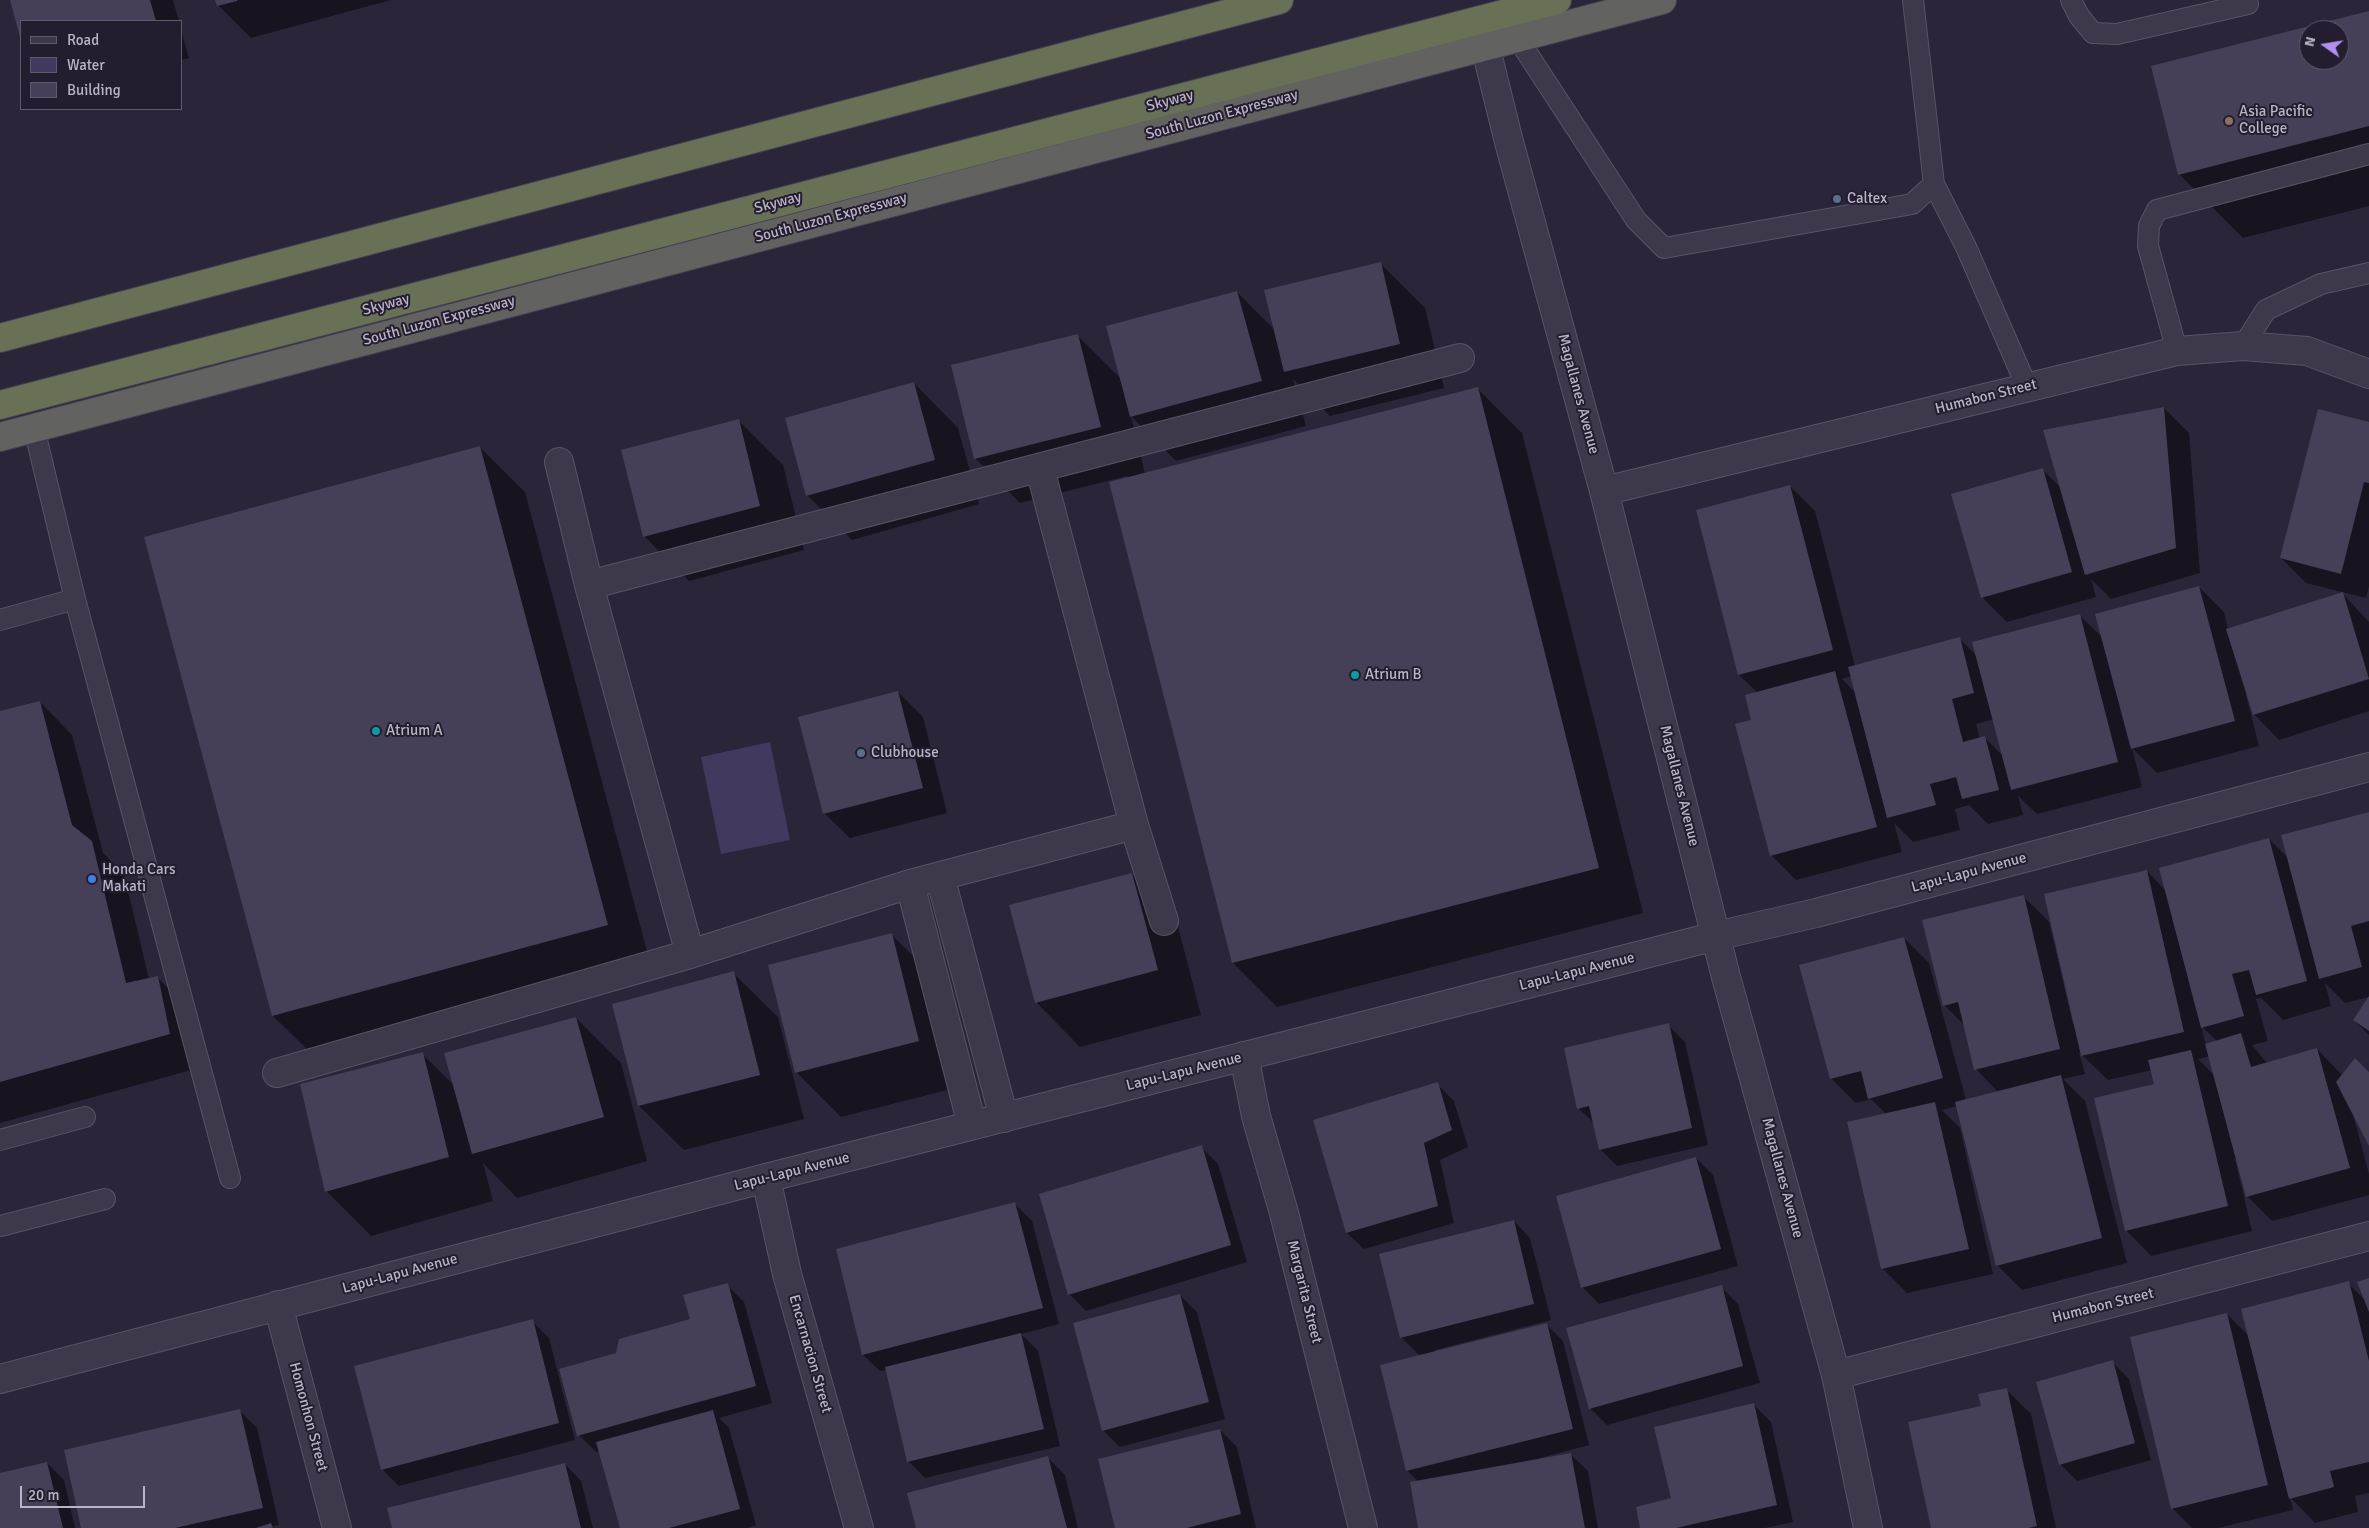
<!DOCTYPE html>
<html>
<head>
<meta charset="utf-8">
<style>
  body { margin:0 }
  #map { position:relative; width:2369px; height:1528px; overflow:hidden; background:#2b253a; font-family:Signika,sans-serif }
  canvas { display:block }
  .legend { position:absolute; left:20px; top:20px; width:162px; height:90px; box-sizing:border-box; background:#231d2f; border:1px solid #5f596b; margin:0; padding:6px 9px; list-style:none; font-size:15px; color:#bab4c6 }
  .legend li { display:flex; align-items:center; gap:10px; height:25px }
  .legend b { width:25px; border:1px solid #5f596b }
  .north { position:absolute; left:2299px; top:20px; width:50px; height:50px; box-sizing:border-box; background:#231d2f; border:1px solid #5f596b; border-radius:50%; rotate:283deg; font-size:14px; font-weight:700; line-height:20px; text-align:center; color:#bab4c6 }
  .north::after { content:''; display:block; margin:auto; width:18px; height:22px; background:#af90ef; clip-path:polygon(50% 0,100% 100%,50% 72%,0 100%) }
  .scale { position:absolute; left:20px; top:1486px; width:125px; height:22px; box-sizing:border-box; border:2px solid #bab4c6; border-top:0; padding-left:6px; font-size:15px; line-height:18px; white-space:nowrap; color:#bab4c6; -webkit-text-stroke:4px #231d2f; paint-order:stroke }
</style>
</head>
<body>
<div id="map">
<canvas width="2369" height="1528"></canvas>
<ul class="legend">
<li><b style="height:6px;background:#3e384b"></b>Road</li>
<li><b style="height:14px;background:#43385e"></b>Water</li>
<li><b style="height:14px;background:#463f58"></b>Building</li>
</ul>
<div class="north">N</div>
<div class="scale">20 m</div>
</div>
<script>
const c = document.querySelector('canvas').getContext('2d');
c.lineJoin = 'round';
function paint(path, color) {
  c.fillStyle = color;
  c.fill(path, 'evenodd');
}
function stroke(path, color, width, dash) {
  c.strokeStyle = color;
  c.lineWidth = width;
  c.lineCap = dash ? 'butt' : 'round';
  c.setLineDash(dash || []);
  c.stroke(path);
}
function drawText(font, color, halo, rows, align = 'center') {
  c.font = font + ' Signika,sans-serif';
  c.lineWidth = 4;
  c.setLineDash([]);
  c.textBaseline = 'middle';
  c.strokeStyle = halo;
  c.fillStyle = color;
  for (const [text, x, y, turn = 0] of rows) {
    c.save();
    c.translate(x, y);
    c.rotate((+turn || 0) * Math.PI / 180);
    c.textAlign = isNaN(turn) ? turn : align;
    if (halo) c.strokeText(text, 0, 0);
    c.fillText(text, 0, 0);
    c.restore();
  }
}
const water = new Path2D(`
  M770 742 790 840 721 854 701 757Z`);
const shadow = new Path2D(`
  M11 0H173L179 21H21V39Z
  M217 0H391L251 38 218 5Z
  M2369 12V206L2243 238 2179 174 2152 67ZM2309 30H2339V60H2309Z
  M181 30 189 58 181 60Z
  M1380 263 1425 308 1444 388 1330 416 1293 379 1306 426 1176 461 1131 416 1145 474 1477 388 1522 433 1643 913 1277 1007 1233 963 1127 476 1020 503 975 458 1077 335 1121 379 1237 292 1275 330Z
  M914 383 958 428 979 504 852 540 807 495Z
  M2164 408 2189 433 2200 573 2111 599 2091 579 2096 597 2007 622 1982 597 2043 470 2061 488Z
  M738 420 783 465 804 550 689 581 644 536Z
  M2369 424V586L2366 598 2306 583 2281 558Z
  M480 447 525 492 652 970 318 1060 273 1016Z
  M1790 486 1815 511 1855 666 1960 639 1977 656 2079 615 2103 638 2199 587 2224 612 2228 630 2343 594 2369 622V711L2279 740 2254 714 2248 695H2246L2259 746 2157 773 2132 748 2142 787 2037 814 2018 796 2023 815 1988 824 1969 805 1955 809 1960 830 1913 842 1894 823 1902 852 1796 880 1771 855 1753 721 1758 693 1739 675ZM1852 676 1856 693 1842 679ZM1994 719 2003 756 1985 738 1980 739 1976 724Z
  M898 692 923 717 947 813 850 838 824 813Z
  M40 702 72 735 103 853 124 874 149 979 157 977 190 1010 202 1067 0 1123V713Z
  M2369 813V997L2345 1003 2325 983 2331 1006 2283 1020 2261 998 2256 999 2268 1041 2252 1045 2267 1063 2317 1049 2343 1076 2369 1074V1143L2353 1114 2369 1174V1195L2272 1221 2247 1196 2237 1158 2235 1159 2252 1231 2151 1256 2126 1230 2156 1085 2152 1070 2108 1080 2079 1052 2085 1074 2063 1079 2085 1101 2127 1263 2022 1290 1997 1265 1957 1106 1942 1110 1960 1128 1993 1274 1907 1293 1882 1268 1886 1114 1871 1099 1856 1103 1831 1078 1904 938 1929 963 1966 1100 1998 1092 1976 1069 1965 1026 1944 1005 2024 897 2049 922 2073 1024H2075L2147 871 2166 891 2269 839 2289 859ZM2201 1026 2217 1041 2206 1045ZM2210 1056 2215 1076 2198 1059Z
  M1132 874 1176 919 1201 1015 1080 1047 1036 1002Z
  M892 935 936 979 963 1086 841 1117 796 1072Z
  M733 973 778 1017 804 1119 684 1150 639 1106Z
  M2369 999V1035L2354 1020Z
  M576 1018 621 1063 647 1161 517 1198 483 1163 493 1201 371 1236 326 1191 422 1054 455 1086Z
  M1668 1025 1685 1042 1708 1145 1617 1166 1600 1149 1595 1124 1578 1108Z
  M1437 1084 1454 1101 1468 1147 1440 1160 1454 1223 1364 1249 1347 1233Z
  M1201 1147 1218 1164 1247 1262 1086 1311 1069 1294Z
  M1696 1158 1713 1175 1738 1266 1599 1304 1582 1287Z
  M1015 1204 1032 1221 1059 1324 1021 1334 1038 1351 1060 1446 925 1478 908 1461 887 1370 880 1371 863 1355Z
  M1514 1221 1530 1238 1551 1320 1435 1350V1352L1546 1324 1563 1341 1589 1445 1537 1459V1461L1571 1455 1588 1471 1598 1528H1419L1418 1482 1407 1470 1420 1356 1401 1337Z
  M2369 1279V1493L2355 1496 2358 1512 2315 1523 2290 1497 2293 1510 2218 1528H2192L2172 1508 2227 1314 2250 1337 2348 1283 2365 1300Z
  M727 1285 744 1302 772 1403 719 1418 729 1428 756 1525 747 1528H621L600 1451 596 1452 579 1435 617 1354 691 1320Z
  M1721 1287 1738 1304 1760 1383 1607 1425 1590 1408Z
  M1180 1295 1197 1312 1225 1419 1120 1447 1103 1430Z
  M532 1321 549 1338 575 1440 399 1486 382 1469Z
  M2112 1362 2129 1379 2151 1460 2077 1481 2060 1464Z
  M2006 1389 2031 1414 2056 1528H1933L1982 1407Z
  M1754 1405 1771 1422 1793 1522 1765 1528H1642L1673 1499Z
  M240 1411 257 1428 279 1525 273 1526 275 1528H83Z
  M1220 1430 1237 1447 1256 1528H1116Z
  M1048 1458 1065 1475 1078 1528H917Z
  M47 1463 64 1480 75 1528H0V1474Z
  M565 1464 581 1481 593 1528H393Z`);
const building = new Path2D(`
  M10 0H150L156 21H21V41Z
  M215 0H237V1L217 6Z
  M2369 11V126L2178 175 2151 66ZM2309 30H2339V60H2309Z
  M1381 262 1400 344 1284 372 1264 290Z
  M1237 291 1262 381 1130 417 1106 326Z
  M1078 334 1101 427 974 459 951 365Z
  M914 382 935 460 806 496 785 418Z
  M1478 387 1599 868 1232 963 1109 482Z
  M2164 407 2176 548 2085 575 2043 430Z
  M2318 409 2369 422V483L2364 482 2341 574 2280 558Z
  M739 419 760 506 643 537 621 450Z
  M480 446 608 925 272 1016 144 537Z
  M2043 468 2072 572 1981 598 1951 494Z
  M1790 485 1833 650 1738 675 1696 510Z
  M2199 586 2235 721 2131 749 2095 614Z
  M2343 592 2369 679 2253 715 2226 629Z
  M2080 614 2118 762 2011 790 1972 642Z
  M1960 637 1974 693 1952 699 1963 742 1985 736 1999 790 1962 799 1956 777 1930 784 1936 805 1887 818 1848 667Z
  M1835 671 1877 827 1770 856 1735 724 1751 720 1745 695Z
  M898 691 923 788 823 814 798 717Z
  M40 701 72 825 92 841 126 983 158 976 170 1034 0 1082V711Z
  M2369 812V921L2351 926 2362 967 2319 979 2281 835Z
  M2269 838 2307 981 2256 995 2249 970 2232 974 2244 1016 2201 1028 2159 868Z
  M2147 870 2184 1032 2081 1056 2044 894Z
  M1132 873 1158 970 1035 1003 1009 905Z
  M2024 895 2060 1049 1974 1070 1958 1002 1943 1006 1922 920Z
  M892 933 919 1041 795 1073 768 965Z
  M1904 937 1943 1078 1868 1099 1861 1071 1830 1079 1799 965Z
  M734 971 760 1075 638 1106 612 1004Z
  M2369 996V1031L2353 1020Z
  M576 1017 604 1117 472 1154 444 1053Z
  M1669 1023 1692 1128 1599 1150 1589 1106 1577 1109 1564 1048Z
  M2241 1033 2251 1067 2317 1048 2350 1168 2246 1197 2205 1044Z
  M2191 1050 2228 1206 2125 1231 2094 1098 2154 1084 2148 1060Z
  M423 1052 449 1157 325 1192 300 1084Z
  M2355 1058 2369 1072V1146L2336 1082Z
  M2061 1075 2102 1238 1996 1266 1955 1102Z
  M1438 1082 1452 1130 1424 1143 1438 1206 1346 1233 1313 1120Z
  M1935 1102 1969 1249 1881 1269 1847 1122Z
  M1202 1145 1231 1245 1068 1295 1039 1194Z
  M1696 1157 1721 1249 1581 1288 1556 1196Z
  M1015 1202 1043 1308 862 1355 836 1249Z
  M1514 1220 1534 1304 1400 1338 1379 1254Z
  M2369 1278V1312L2357 1282Z
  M2349 1281 2369 1361V1462L2330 1471 2334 1487 2289 1499 2241 1309Z
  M728 1283 756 1386 577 1436 559 1369 616 1353 619 1339 690 1319 683 1295Z
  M1722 1285 1743 1366 1589 1409 1566 1328Z
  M1180 1294 1209 1402 1102 1431 1073 1323Z
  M2227 1313 2268 1485 2171 1509 2130 1337Z
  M533 1319 559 1423 381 1470 354 1366Z
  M1547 1323 1573 1429 1406 1471 1380 1365Z
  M1021 1333 1044 1429 907 1462 885 1367Z
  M2113 1360 2135 1443 2059 1465 2036 1382Z
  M2007 1388 2037 1526 2028 1528H1931L1908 1422 1981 1406 1978 1394Z
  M1754 1403 1777 1505 1676 1528H1640L1636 1507 1671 1498 1654 1427Z
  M240 1409 263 1508 175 1528H81L64 1450Z
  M713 1410 740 1509 669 1528H620L596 1442Z
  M1220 1429 1241 1514 1187 1528H1115L1098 1459Z
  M1571 1453 1585 1528H1418L1410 1482Z
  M1048 1456 1067 1528H916L907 1493Z
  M47 1462 63 1528H0V1473Z
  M565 1463 581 1528H392L387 1508Z
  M271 1523 273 1528H256Z`);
const service = new Path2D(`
  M2071 0 2079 16 2093 33 2117 34 2248 4
  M1518 39 1636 220 1664 248 1912 204 1934 184 1913 0
  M1934 184 1966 247 2027 387
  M2243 346 2266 310 2321 284 2369 273
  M2177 351 2148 246 2149 226 2157 210 2369 154
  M34 428 75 599 230 1178
  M0 620 75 599
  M0 1140 85 1117
  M0 1226 105 1199`);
const minor = new Path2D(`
  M559 462 589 585 690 954
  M1040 469 1134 825 1164 921
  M1604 491 2177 351 2243 346 2307 351 2369 374
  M589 585 1460 358
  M940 876 1004 1118
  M910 884 972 1125
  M1716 936 1816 913 2369 767
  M1244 1056 1256 1116 1284 1213 1363 1528
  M277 1073 690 954 910 884 1134 825
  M766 1178 787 1274 859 1528
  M278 1305 337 1528
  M1836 1375 2369 1236`);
const tertiary = new Path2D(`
  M1485 45 1509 142 1604 491 1726 977 1836 1375 1868 1528
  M0 1379 766 1178 1716 936`);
const trunk = new Path2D(`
  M0 437 1662 0`);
const motorway = new Path2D(`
  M0 338 1279 0
  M0 405 1557 0`);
const markers = [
  [2229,121,5,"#8d6e63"],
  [1837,199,5,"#5c6f8a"],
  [1355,675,5,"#0f9aa8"],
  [376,731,5,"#0f9aa8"],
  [861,753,5,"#5c6f8a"],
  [92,879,5,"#3f7fe0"]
];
const streetNames = [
  ["Skyway",1170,101,-15],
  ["South Luzon Expressway",1222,115,-15],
  ["Skyway",778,203,-15],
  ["South Luzon Expressway",831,218,-15],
  ["Skyway",386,305,-15],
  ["South Luzon Expressway",439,321,-15],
  ["Magallanes Avenue",1578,394,75],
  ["Humabon Street",1986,397,-14],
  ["Magallanes Avenue",1679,786,76],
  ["Lapu-Lapu Avenue",1969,873,-15],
  ["Lapu-Lapu Avenue",1577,972,-14],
  ["Lapu-Lapu Avenue",1184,1072,-14],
  ["Lapu-Lapu Avenue",792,1172,-14],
  ["Magallanes Avenue",1782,1178,75],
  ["Lapu-Lapu Avenue",400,1274,-15],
  ["Margarita Street",1304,1292,76],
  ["Humabon Street",2103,1306,-14],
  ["Encarnacion Street",810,1354,74],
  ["Homonhon Street",308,1417,75]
];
const poiNames = [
  ["Asia Pacific",2239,112],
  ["College",2239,129],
  ["Caltex",1847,199],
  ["Atrium B",1365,675],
  ["Atrium A",386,731],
  ["Clubhouse",871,753],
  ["Honda Cars",102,870],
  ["Makati",102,887]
];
paint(water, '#43385e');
paint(shadow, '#0007');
paint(building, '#463f58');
stroke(service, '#595366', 22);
stroke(minor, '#595366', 30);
stroke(tertiary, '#595366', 30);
stroke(trunk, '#464053', 30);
stroke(motorway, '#464053', 30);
stroke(service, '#3e384b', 20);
stroke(minor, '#3e384b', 28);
stroke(tertiary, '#3e384b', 28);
stroke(trunk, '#626360', 28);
stroke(motorway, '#687056', 28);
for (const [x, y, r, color] of markers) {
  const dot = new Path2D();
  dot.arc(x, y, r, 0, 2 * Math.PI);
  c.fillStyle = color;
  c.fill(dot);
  stroke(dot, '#231d2f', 2);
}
drawText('15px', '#bab4c6', '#231d2f', streetNames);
drawText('15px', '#bab4c6', '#231d2f', poiNames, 'left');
</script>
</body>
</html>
